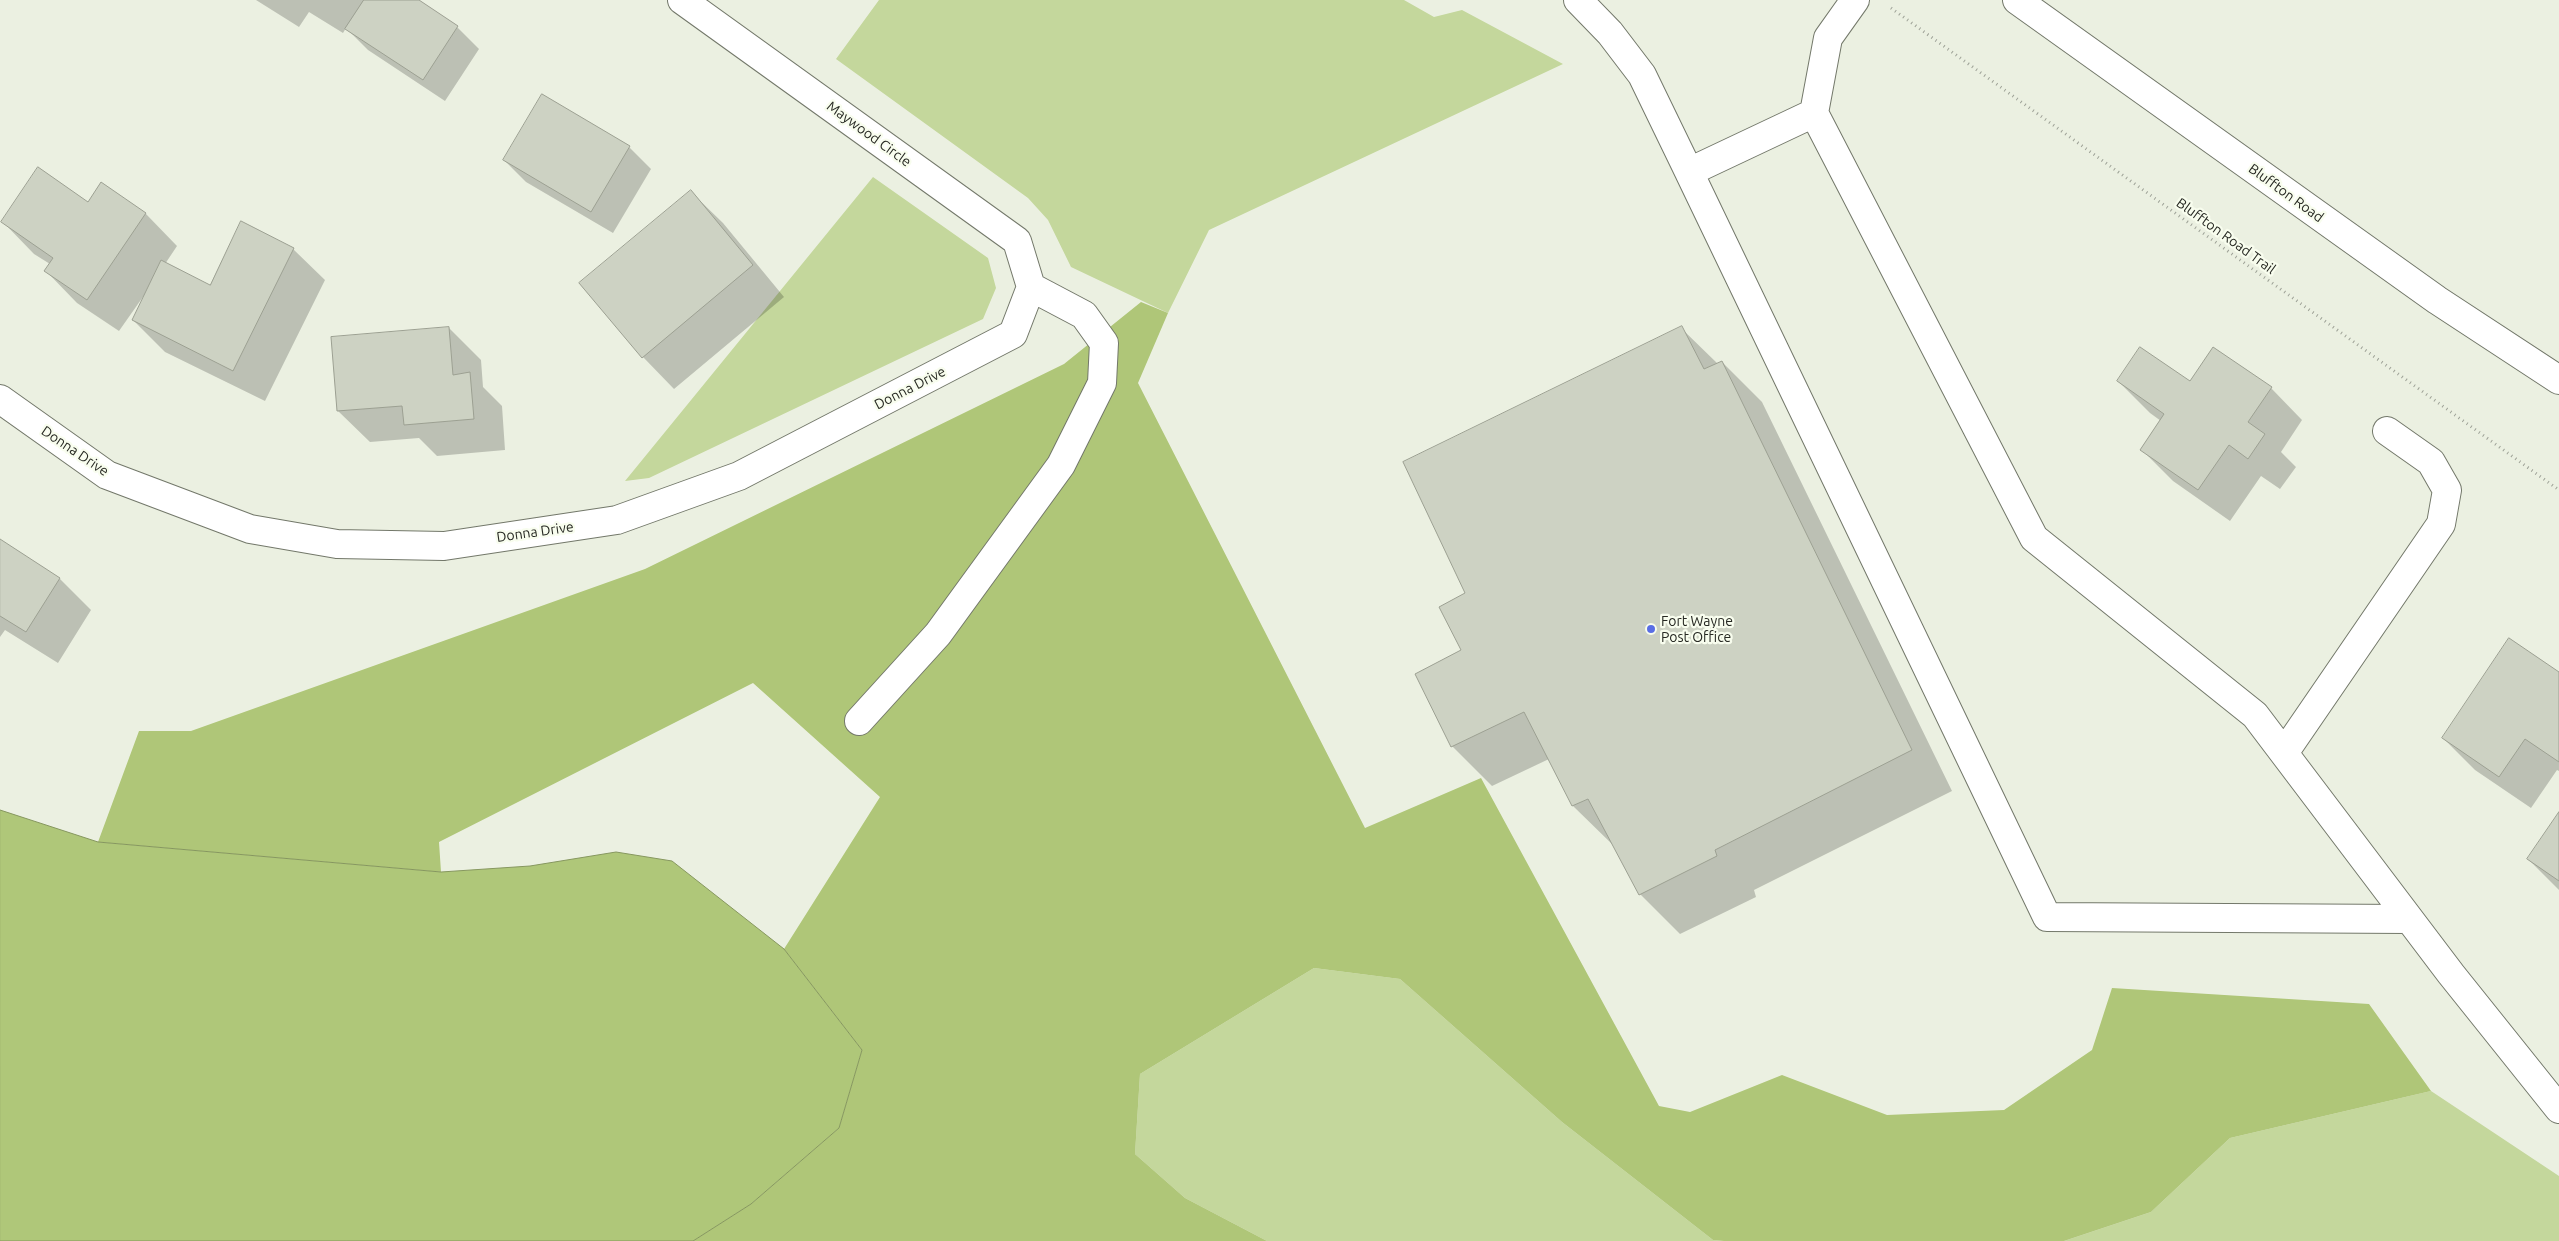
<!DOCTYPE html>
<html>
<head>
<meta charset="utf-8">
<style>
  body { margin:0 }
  canvas { display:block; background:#ebf0e1 }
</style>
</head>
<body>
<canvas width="2559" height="1241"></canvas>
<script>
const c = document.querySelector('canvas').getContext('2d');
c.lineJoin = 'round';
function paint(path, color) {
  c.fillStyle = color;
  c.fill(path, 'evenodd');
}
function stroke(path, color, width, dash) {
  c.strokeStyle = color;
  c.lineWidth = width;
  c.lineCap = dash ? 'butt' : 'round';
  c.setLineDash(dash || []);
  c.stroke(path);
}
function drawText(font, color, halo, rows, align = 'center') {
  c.font = font + ' Ubuntu,sans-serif';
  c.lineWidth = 4.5;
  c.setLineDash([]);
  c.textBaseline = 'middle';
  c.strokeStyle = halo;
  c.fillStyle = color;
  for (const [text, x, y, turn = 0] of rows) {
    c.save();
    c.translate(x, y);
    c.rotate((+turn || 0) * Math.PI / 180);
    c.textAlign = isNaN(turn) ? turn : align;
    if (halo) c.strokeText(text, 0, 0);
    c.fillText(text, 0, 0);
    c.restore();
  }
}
const green = new Path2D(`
  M879 0H1404L1434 17 1462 10 1563 64 1209 230 1168 313 1071 267 1048 220 1028 198 836 59Z
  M873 177 988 258 996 288 983 319 649 478 625 481Z
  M1314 968 1400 979 1562 1122 1713 1240 1724 1241H1267L1185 1198 1135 1154 1140 1074Z
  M2431 1091 2559 1176V1241H2064L2151 1212 2230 1138Z`);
const forest = new Path2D(`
  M1141 302 1168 313 1138 383 1365 828 1481 778 1659 1106 1690 1112 1782 1075 1887 1115 2004 1110 2092 1050 2112 988 2369 1004 2431 1091 2230 1138 2151 1212 2064 1241H1724L1713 1240 1562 1122 1400 979 1314 968 1140 1074 1135 1154 1185 1198 1267 1241H693L751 1204 839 1128 862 1050 784 949 880 797 753 683 439 842 441 872 98 842 139 731H191L645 569 1064 364Z`);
const water = new Path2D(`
  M0 810 98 842 441 872 530 866 616 852 672 861 784 949 862 1050 839 1128 751 1204 693 1241H0Z`);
const shadow = new Path2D(`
  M256 0H417L457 27 479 49 445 101 368 50 346 28 343 33 309 12 299 27Z
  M629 147 651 169 613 233 526 182 504 160Z
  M102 184 146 214 177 246 165 264 210 286 293 249 325 280 265 401 165 352 133 320 145 294 119 331 77 303 46 271 50 264 34 254 3 222 89 203Z
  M691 192 723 223 784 297 674 389 643 357Z
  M449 328 481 360 483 387 502 406 505 450 437 456 419 438 370 442 338 411Z
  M1681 328 1718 364 1722 362 1762 402 1952 791 1754 890 1756 897 1680 934 1640 894 1614 846 1573 806 1549 759 1492 786 1452 746 1467 593Z
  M2118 381 2271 388 2302 420 2281 452 2296 467 2280 489 2261 476 2230 521 2173 481 2142 450 2161 421 2150 413Z
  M0 541 60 579 91 610 58 663 5 630 0 637Z
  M2559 673V771L2557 770 2531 808 2475 770 2443 738Z
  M2559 814V890L2528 859Z`);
const building = new Path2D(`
  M364 0H419L458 26 423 80 345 29Z
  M542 94 630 146 591 212 503 160Z
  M38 167 88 202 101 182 146 213 87 300 44 271 53 258 1 222Z
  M691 190 753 265 642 358 579 283Z
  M241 221 294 248 233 371 132 320 161 260 210 285Z
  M1682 326 1704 369 1722 361 1912 750 1715 850 1717 856 1639 895 1588 799 1572 806 1524 712 1451 747 1415 674 1461 650 1439 607 1465 593 1403 462Z
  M449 327 453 375 470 372 474 419 404 425 402 406 337 411 331 337Z
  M2140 347 2190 381 2213 347 2272 387 2248 422 2265 434 2248 459 2229 445 2198 490 2140 450 2164 414 2117 381Z
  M0 539 60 578 26 632 0 616Z
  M2509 638 2559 672V762L2525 739 2499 777 2442 738Z
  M2559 812V881L2527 859Z`);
const path = new Path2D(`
  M1891 8 2559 490`);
const minor = new Path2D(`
  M682 0 1017 241 1031 287
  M1578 0 1610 33 1642 75 1689 172 1814 113 1828 38 1855 0
  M1814 113 2034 538 2255 715 2451 974 2559 1109
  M1689 172 2047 917 2409 919
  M0 399 107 475 250 529 337 544 444 546 617 520 739 476 1013 334 1031 287
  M859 721 938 634 1061 465 1102 383 1104 343 1084 315 1031 287
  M2284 753 2441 524 2447 490 2431 462 2387 431`);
const major = new Path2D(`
  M2017 0 2437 300 2559 380`);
const markers = [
  [1651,629,5,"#5a6ee5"]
];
const streetNames = [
  ["Maywood Circle",869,134,36],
  ["Bluffton Road",2286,193,36],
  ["Bluffton Road Trail",2226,236,36],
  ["Donna Drive",910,388,-27],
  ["Donna Drive",75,451,34],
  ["Donna Drive",535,532,-8]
];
const poiNames = [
  ["Fort Wayne",1661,621],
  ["Post Office",1661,637]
];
paint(green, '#c4d79c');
paint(forest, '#afc678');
paint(water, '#afc779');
stroke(water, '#86975f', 1);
paint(shadow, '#0003');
paint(building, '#cdd2c3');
stroke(building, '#9ca092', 1);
stroke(minor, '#73786a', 30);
stroke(major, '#73786a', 30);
stroke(path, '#9ea297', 3, [1, 4]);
stroke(minor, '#fff', 28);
stroke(major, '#fff', 28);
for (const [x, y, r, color] of markers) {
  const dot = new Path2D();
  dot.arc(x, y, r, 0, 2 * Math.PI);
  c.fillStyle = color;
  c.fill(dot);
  stroke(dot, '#f8fdee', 2);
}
drawText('14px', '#262822', '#f8fdee', streetNames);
drawText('14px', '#262822', '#f8fdee', poiNames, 'left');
</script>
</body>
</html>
